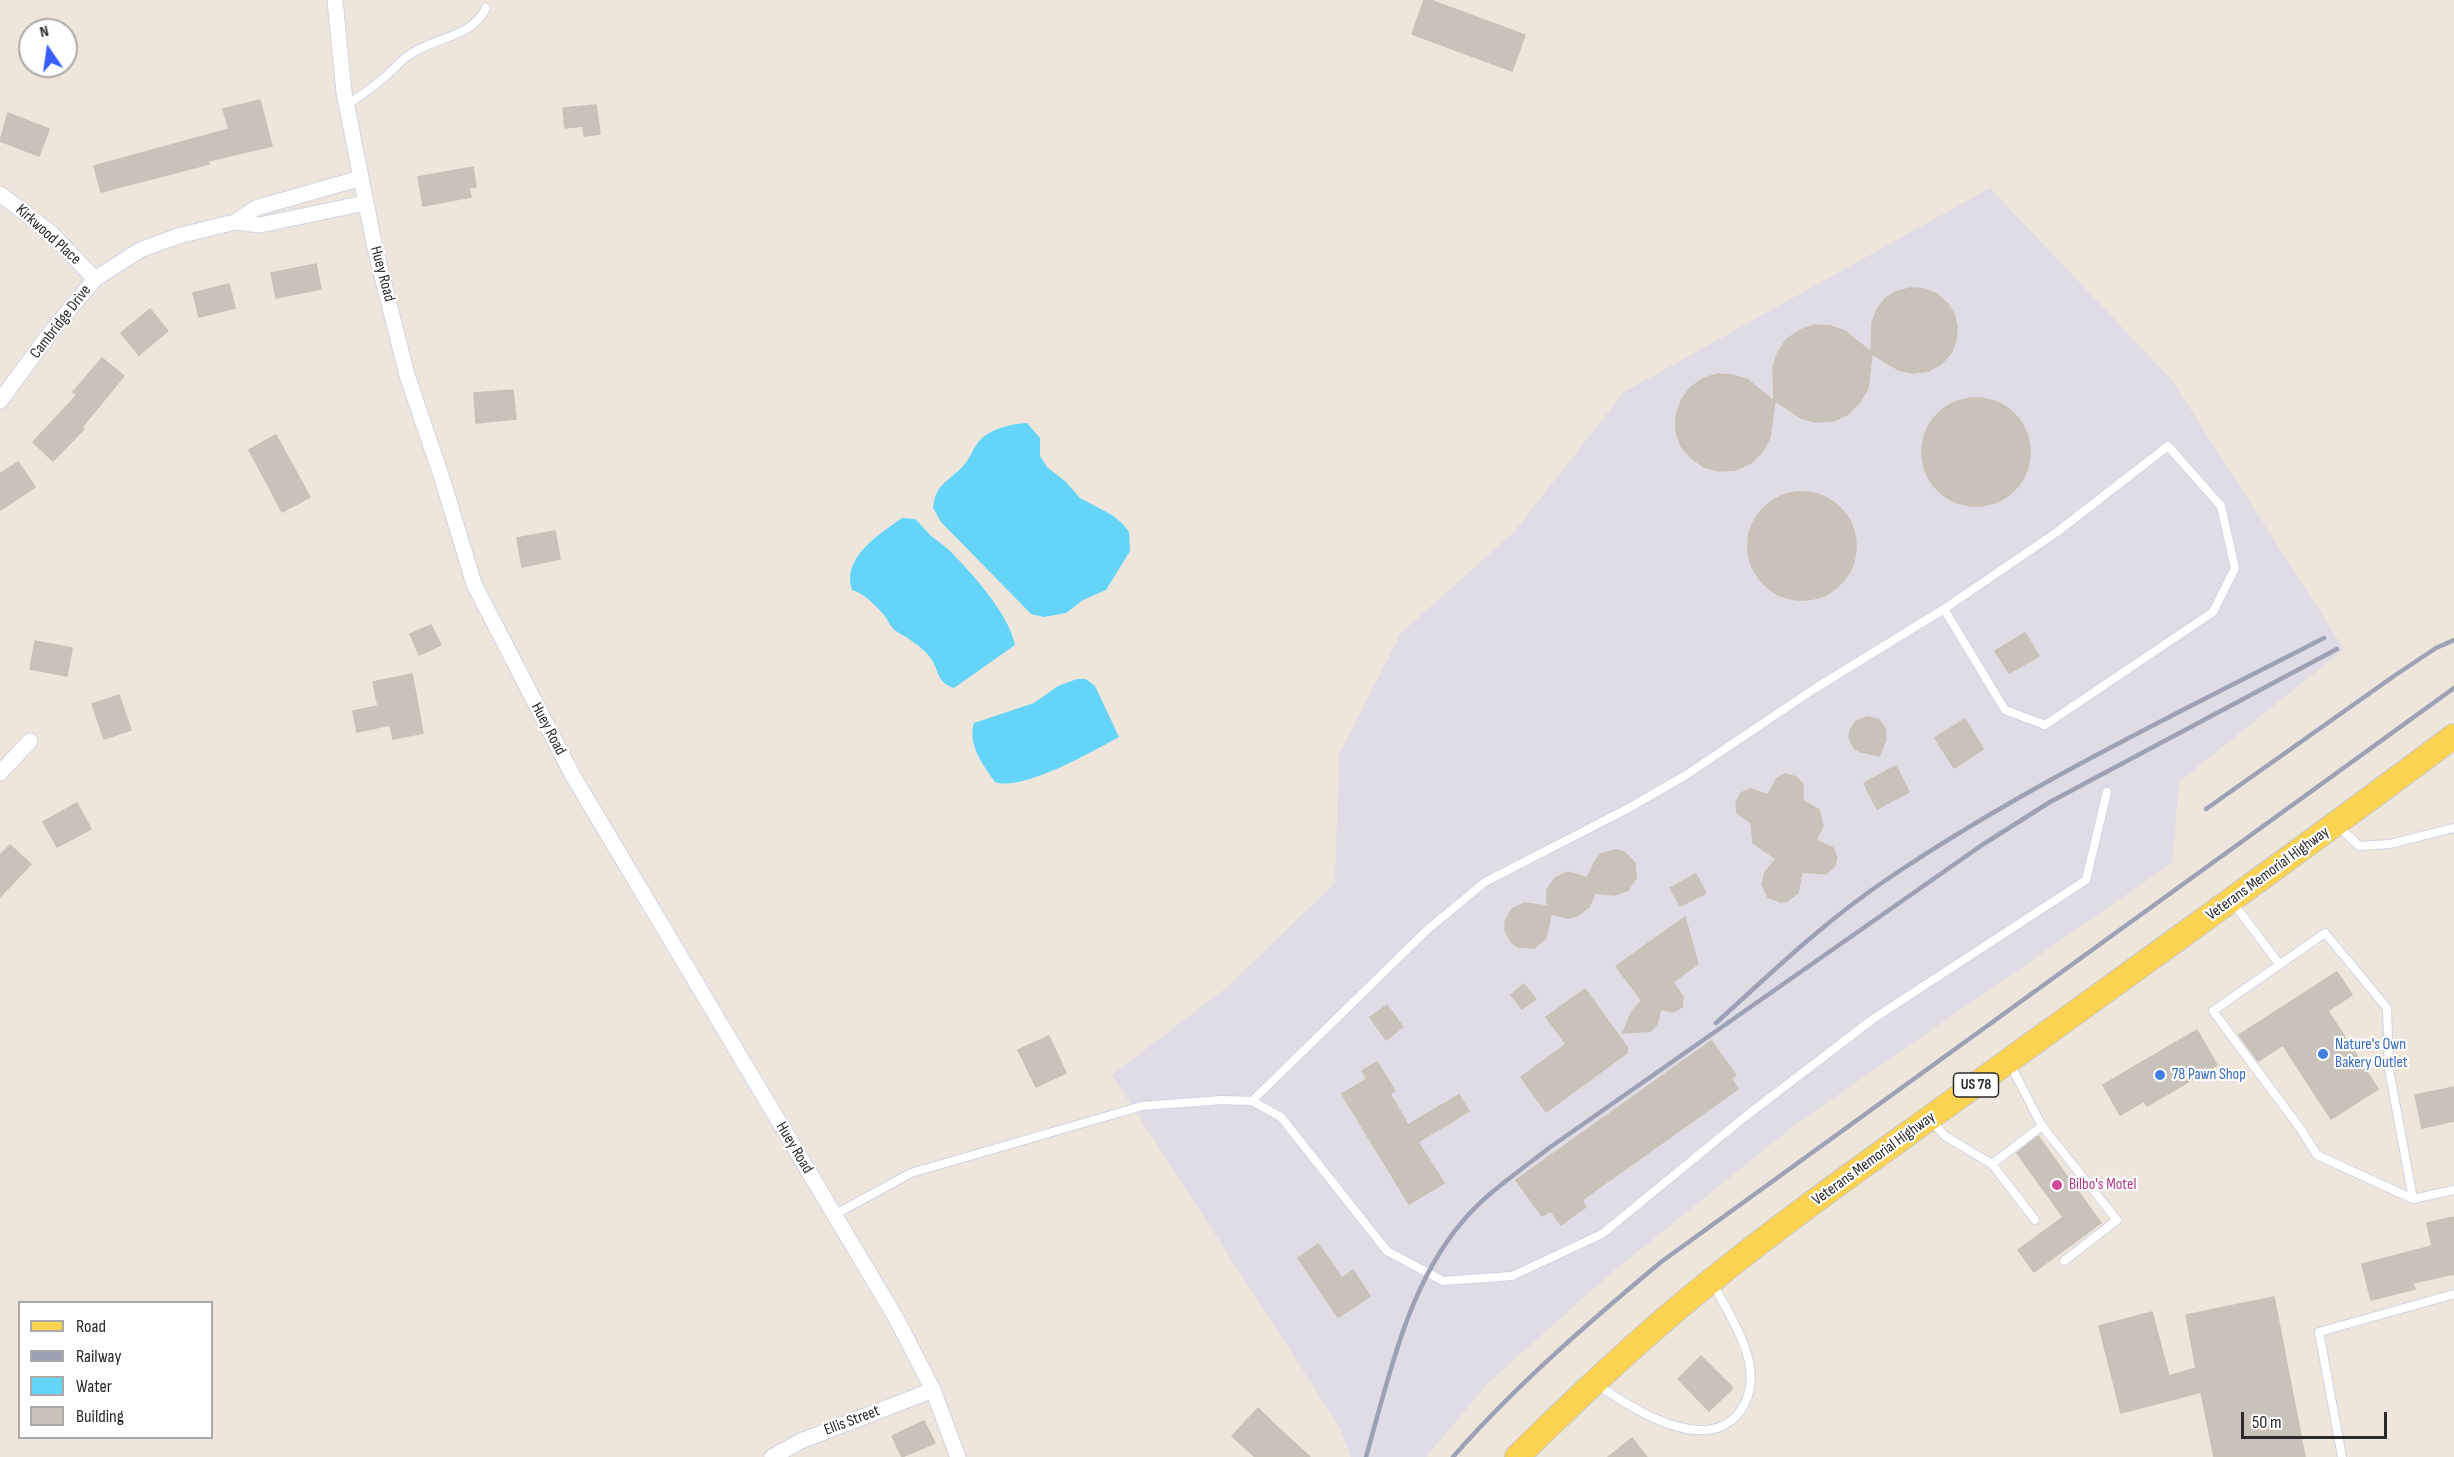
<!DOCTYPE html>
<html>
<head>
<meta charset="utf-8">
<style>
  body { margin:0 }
  #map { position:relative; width:2454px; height:1457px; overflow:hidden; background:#eee5db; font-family:"Sofia Sans Condensed",sans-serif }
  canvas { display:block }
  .legend { position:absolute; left:18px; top:1301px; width:195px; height:138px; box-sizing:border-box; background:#fff; border:2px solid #aaa; margin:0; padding:8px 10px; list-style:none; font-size:18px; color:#2a2a2a }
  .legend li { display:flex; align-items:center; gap:12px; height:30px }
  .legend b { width:30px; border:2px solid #aaa }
  .north { position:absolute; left:18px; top:18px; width:60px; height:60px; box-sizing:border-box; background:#fff; border:2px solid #aaa; border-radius:50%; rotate:347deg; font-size:16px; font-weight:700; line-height:24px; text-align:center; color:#2a2a2a }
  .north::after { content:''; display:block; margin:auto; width:21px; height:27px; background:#375fff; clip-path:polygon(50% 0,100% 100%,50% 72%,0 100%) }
  .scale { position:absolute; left:2241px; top:1412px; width:146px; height:27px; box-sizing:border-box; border:3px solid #2a2a2a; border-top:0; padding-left:8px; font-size:18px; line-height:21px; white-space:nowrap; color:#2a2a2a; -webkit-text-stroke:4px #fff; paint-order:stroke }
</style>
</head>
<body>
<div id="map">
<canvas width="2454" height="1457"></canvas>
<ul class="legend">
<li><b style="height:8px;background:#fcd251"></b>Road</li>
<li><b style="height:8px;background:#9da1b6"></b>Railway</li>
<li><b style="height:16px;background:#65d4f9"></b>Water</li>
<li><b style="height:16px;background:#c9c2bb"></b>Building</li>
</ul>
<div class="north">N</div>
<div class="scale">50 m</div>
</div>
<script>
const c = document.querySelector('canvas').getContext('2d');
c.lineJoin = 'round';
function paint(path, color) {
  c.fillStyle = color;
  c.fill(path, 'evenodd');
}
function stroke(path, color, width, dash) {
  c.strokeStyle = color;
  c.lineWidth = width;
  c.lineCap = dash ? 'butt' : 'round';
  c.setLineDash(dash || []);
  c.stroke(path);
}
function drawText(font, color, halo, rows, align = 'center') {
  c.font = font + ' "Sofia Sans Condensed",sans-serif';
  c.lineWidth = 4.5;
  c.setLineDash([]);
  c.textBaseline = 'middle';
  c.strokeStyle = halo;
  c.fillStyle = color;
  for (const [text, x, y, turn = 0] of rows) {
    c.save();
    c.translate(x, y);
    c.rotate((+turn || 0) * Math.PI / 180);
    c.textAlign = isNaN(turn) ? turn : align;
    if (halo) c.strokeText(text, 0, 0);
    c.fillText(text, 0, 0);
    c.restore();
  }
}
const industrial = new Path2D(`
  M1990 188 2171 379 2344 649 2179 782 2172 863 1796 1124 1610 1274 1488 1383 1426 1457H1351L1339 1426 1112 1075 1226 988 1335 883 1339 755 1401 633 1514 532 1624 392Z`);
const water = new Path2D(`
  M1027 423 1040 438V456L1047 467 1066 482 1080 498 1112 515 1123 524 1129 532 1130 551 1106 590 1083 600 1066 613 1044 617 1031 614 941 522 933 508C936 482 949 482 964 465 970 458 972 451 977 444 987 429 1011 424 1027 423Z
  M902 518 915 519C921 524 925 530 931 536 937 541 944 545 949 550 972 573 1009 614 1015 645L954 688C935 682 940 669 929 656 920 645 907 638 896 631 891 628 888 621 885 616 876 606 865 594 852 590 841 557 880 534 902 518Z
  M1077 679H1086L1095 686 1119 737C1093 751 1022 792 995 782 983 765 967 744 974 723L1034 703 1058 686Z`);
const building = new Path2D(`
  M1424 0H1430L1525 35 1512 71 1412 34Z
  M260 100 272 146 208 161 209 164 101 192 94 166 229 129 223 109Z
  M596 105 600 134 584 136 583 126 565 128 563 108Z
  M8 113 49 129 39 156 0 141Z
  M473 167 476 187 469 188 471 197 423 206 418 177Z
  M316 264 321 289 276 298 271 273Z
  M229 284 235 308 199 317 193 293Z
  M1911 288 1924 289 1937 294 1947 303 1954 314 1957 327 1956 340 1951 353 1941 364 1928 371 1913 373 1899 370 1872 354 1868 388 1860 402 1848 414 1833 421 1816 422 1801 418 1774 400 1773 367 1778 352 1787 339 1800 330 1815 325 1830 326 1845 331 1871 352 1872 322 1878 308 1886 298 1898 291Z
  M150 309 168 331 139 355 121 333Z
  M102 358 124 376 82 427 84 429 53 461 33 442 77 395 73 392Z
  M1717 374 1733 375 1748 380 1775 402 1770 437 1763 451 1751 463 1735 470 1719 471 1704 467 1691 458 1681 446 1676 431V416L1681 401 1690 388 1702 379Z
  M513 390 516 419 476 423 474 393Z
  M1922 452a54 54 0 1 1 108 0a54 54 0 1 1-108 0Z
  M276 435 310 497 282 512 249 450Z
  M18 462 35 487 0 510V474Z
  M1748 546a54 54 0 1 1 108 0a54 54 0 1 1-108 0Z
  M555 531 560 559 522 567 517 538Z
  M431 625 441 645 419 655 410 634Z
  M2025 633 2039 656 2009 673 1995 651Z
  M35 641 72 648 67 676 30 669Z
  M412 674 423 733 393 739 390 725 357 732 353 711 378 706 373 682Z
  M119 695 131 730 104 739 92 704Z
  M1867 717 1878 719 1885 728 1886 740 1879 756 1861 752 1855 749 1849 738 1850 731 1856 721Z
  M1965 719 1983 749 1954 768 1935 738Z
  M1896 766 1909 792 1877 809 1864 783Z
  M1786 774 1796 777 1803 784V801L1819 810 1823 826 1816 840 1833 848 1837 858 1834 867 1826 874 1802 872 1798 893 1787 901 1780 902 1768 897 1762 885 1765 872 1776 859 1753 843 1751 823 1737 813 1736 802 1741 793 1751 789 1768 795 1777 778Z
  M77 803 91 829 57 847 43 822Z
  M10 845 31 864 0 897V855Z
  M1616 850 1624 852 1635 863 1636 878 1628 890 1615 895 1595 893 1589 907 1577 916 1569 918 1551 914 1546 938 1534 948 1519 947 1512 943 1505 930V922L1512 909 1525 903 1547 906V890L1555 878 1568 872 1587 878 1596 860 1601 854Z
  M1696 874 1706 893 1680 906 1670 888Z
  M1685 917 1698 964 1673 982 1683 997 1682 1007 1673 1012 1661 1009 1657 1024 1651 1031 1623 1033 1632 1011 1642 1001 1616 966Z
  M2337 972 2352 995 2328 1011 2378 1089 2331 1119 2283 1045 2258 1061 2239 1035Z
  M1524 984 1536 999 1522 1009 1511 995Z
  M1585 989 1627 1047V1053L1546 1112 1521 1077 1566 1044 1546 1017Z
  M1387 1005 1403 1027 1386 1040 1370 1017Z
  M2197 1030 2217 1065 2147 1106 2144 1101 2120 1115 2103 1085Z
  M1049 1036 1066 1073 1036 1087 1018 1050Z
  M1711 1041 1736 1075 1731 1078 1738 1089 1582 1200 1586 1207 1561 1225 1551 1211 1542 1216 1516 1180Z
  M1377 1062 1395 1091 1390 1094 1408 1125 1459 1095 1469 1111 1418 1142 1444 1183 1409 1204 1342 1094 1367 1079 1362 1071Z
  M2454 1087V1121L2422 1128 2415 1095Z
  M2038 1136 2101 1223 2034 1272 2018 1250 2063 1217 2017 1153Z
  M2454 1217V1274L2413 1283 2415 1289 2371 1300 2362 1264 2432 1246 2427 1223Z
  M1318 1244 1342 1278 1353 1270 1370 1296 1338 1317 1298 1258Z
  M2274 1297 2305 1457H2214L2201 1392 2121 1413 2099 1326 2152 1312 2169 1376 2196 1368 2186 1315Z
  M1701 1356 1733 1388 1709 1411 1678 1379Z
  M1258 1408 1273 1423 1310 1457H1255L1232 1436Z
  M924 1421 935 1443 902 1457 892 1436Z
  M1632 1438 1647 1457H1608Z`);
const service = new Path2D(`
  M347 105C360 96 373 87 385 77 393 70 400 61 409 55 434 37 472 38 486 8
  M2337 825 2359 846 2390 844 2454 828
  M2234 904 2280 965
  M2009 1062 2042 1126 2117 1220 2064 1261
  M1252 1101 1427 930 1485 882 1627 809 1686 775 1814 689 1944 609 2057 532 2168 446 2221 506 2235 568 2213 612 2045 725 2005 710 1944 609
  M1931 1120 1945 1136 1992 1164 2035 1220
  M1992 1164 2042 1126
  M2413 1199 2389 1069 2387 1008 2325 933 2213 1011 2300 1128 2317 1155 2413 1199 2454 1190
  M834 1215 911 1173 1142 1106 1222 1100 1252 1101 1281 1117 1387 1251 1443 1281 1512 1276 1602 1234 1746 1116 1873 1019 2086 880 2107 792
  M1598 1385C1631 1408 1703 1455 1738 1414 1750 1399 1753 1381 1749 1362 1743 1335 1726 1308 1713 1284
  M2342 1457 2319 1332 2454 1294`);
const minor = new Path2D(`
  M335 0 344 92 375 248 407 375 442 478 474 584 573 776 896 1318 933 1390 958 1457
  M0 194 51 233 95 279
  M235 222 256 208 361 178
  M0 401 50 333 95 279 140 250 178 236 235 222 260 225 365 203
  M0 773 30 741
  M772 1457 801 1441 933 1390`);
const primary = new Path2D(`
  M1517 1457C1579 1396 1643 1335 1711 1281 1797 1211 1889 1148 1978 1083 2137 968 2297 854 2454 736`);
const rail = new Path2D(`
  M2206 809 2394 676 2436 648 2454 640
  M1716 1023C1772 972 1824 922 1886 880 2025 786 2176 714 2324 638
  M1366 1457C1389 1377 1407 1287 1462 1222 1486 1193 1520 1171 1549 1148L1982 845 2050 802 2337 649
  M1453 1457C1516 1385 1588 1323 1661 1262L2454 688`);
const markers = [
  [2323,1054,6,"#3f7fe0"],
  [2160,1075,6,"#3f7fe0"],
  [2057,1185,6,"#d1479c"]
];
const shields = [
  [1976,1085,45]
];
const shieldNames = [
  ["US 78",1976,1085]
];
const streetNames = [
  ["Kirkwood Place",48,235,42],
  ["Huey Road",382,274,75],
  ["Cambridge Drive",61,322,-52],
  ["Huey Road",548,729,62],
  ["Veterans Memorial Highway",2268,874,-36],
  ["Huey Road",794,1148,59],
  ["Veterans Memorial Highway",1874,1159,-36],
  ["Ellis Street",852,1421,-21]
];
const shopNames = [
  ["Nature's Own",2335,1045],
  ["Bakery Outlet",2335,1063],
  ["78 Pawn Shop",2172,1075]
];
const hotelNames = [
  ["Bilbo's Motel",2069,1185]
];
paint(industrial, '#dfdce5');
paint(water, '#65d4f9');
paint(building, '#c9c2bb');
stroke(building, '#c9c1b4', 1.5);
stroke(service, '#d0d4e4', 10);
stroke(minor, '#d0d4e4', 17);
stroke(primary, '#c8c8c8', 26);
stroke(service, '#fff', 8);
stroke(minor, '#fff', 15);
stroke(primary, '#fcd251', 24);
stroke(rail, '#9da1b6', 4.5);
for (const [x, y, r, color] of markers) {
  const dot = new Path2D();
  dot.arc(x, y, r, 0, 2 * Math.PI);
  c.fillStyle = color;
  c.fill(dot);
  stroke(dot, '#fff', 2);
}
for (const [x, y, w] of shields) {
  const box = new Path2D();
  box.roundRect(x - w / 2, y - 12, w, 24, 4.5);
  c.fillStyle = '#fff';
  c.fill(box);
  stroke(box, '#2a2a2a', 1.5);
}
drawText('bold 15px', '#2a2a2a', null, shieldNames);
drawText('16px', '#2a2a2a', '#fff', streetNames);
drawText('16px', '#366cbe', '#fff', shopNames, 'left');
drawText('16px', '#b23c85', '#fff', hotelNames, 'left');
</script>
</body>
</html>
